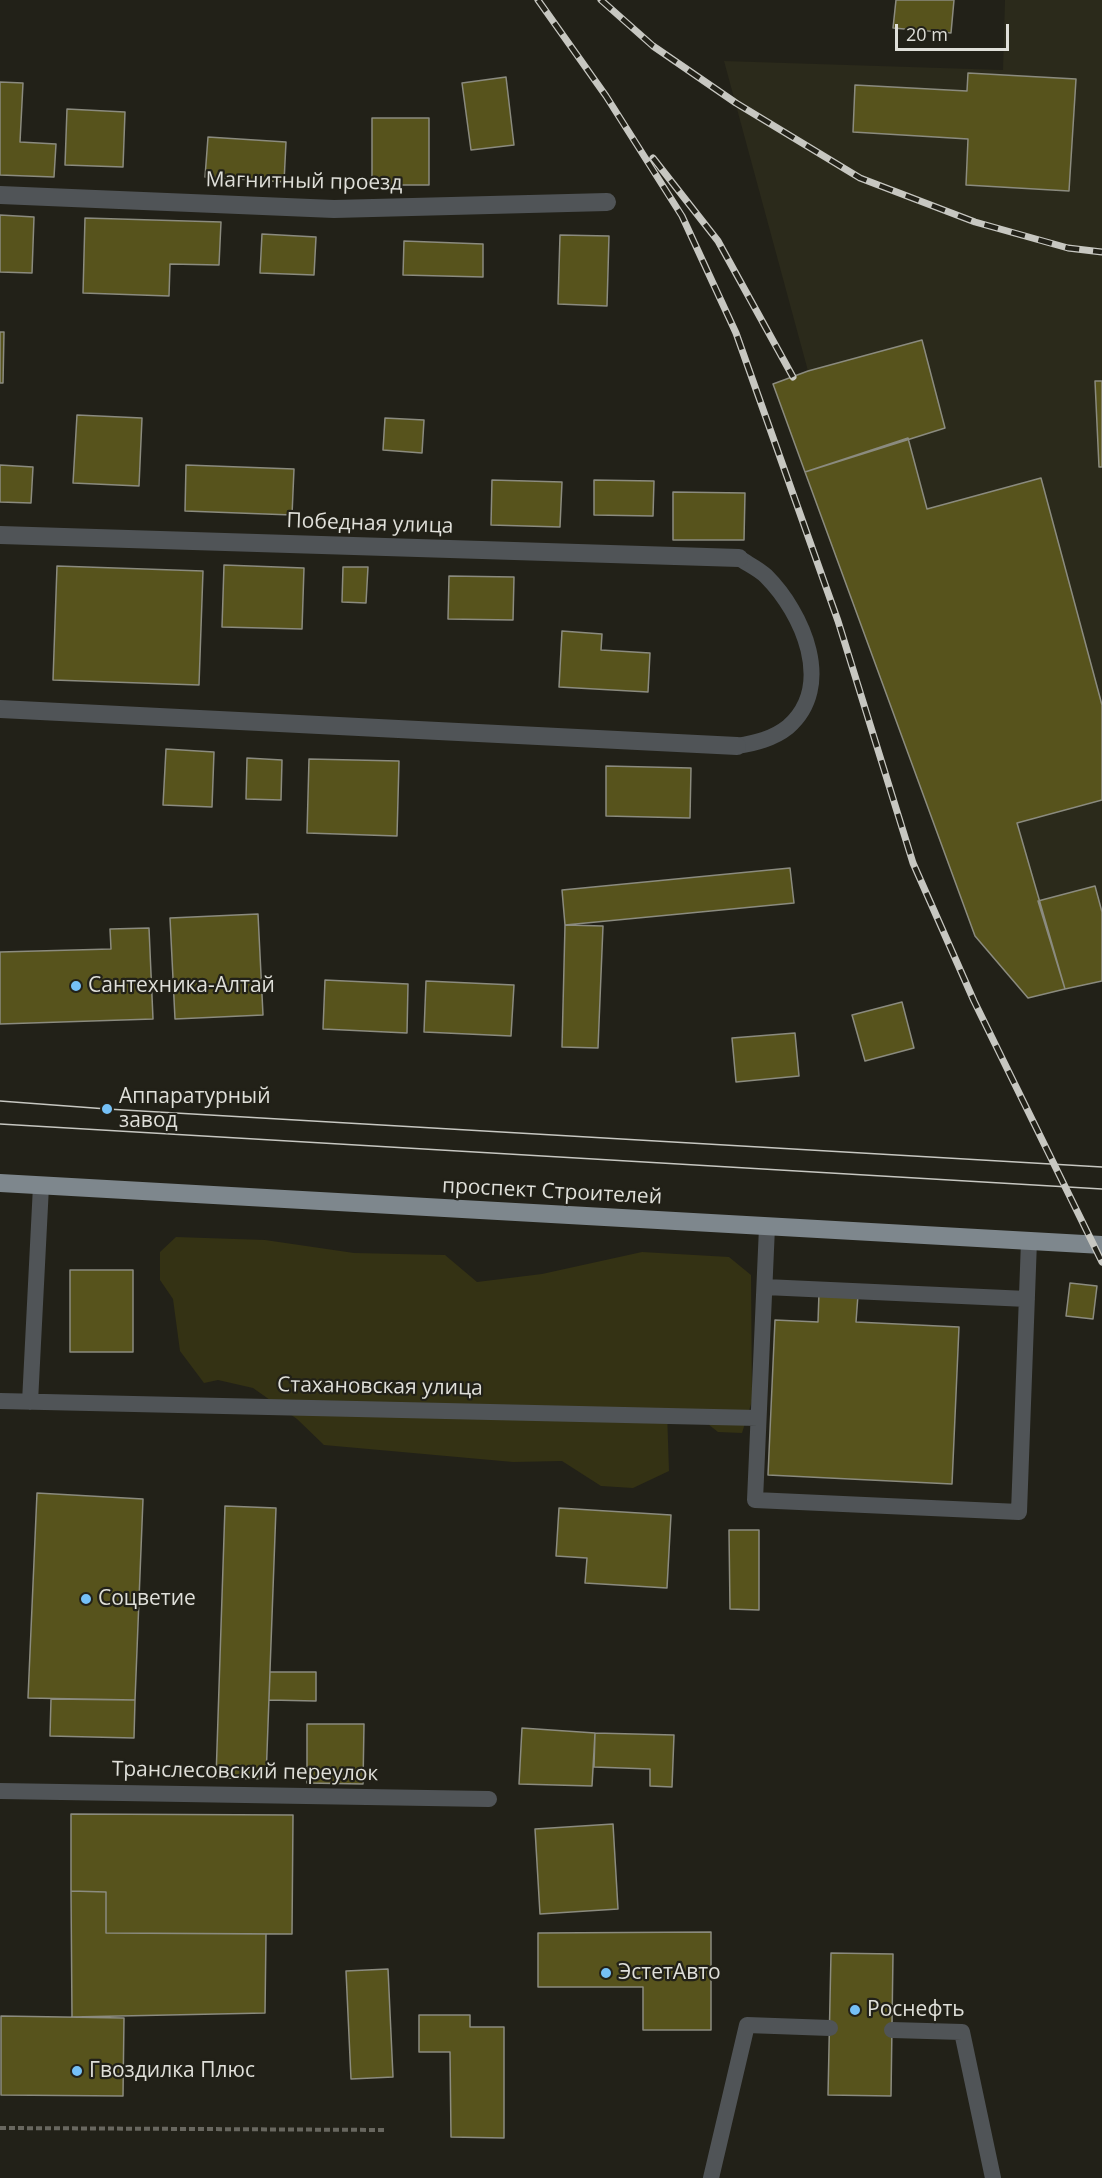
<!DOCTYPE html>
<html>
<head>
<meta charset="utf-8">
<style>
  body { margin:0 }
  #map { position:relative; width:1102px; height:2178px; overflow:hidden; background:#222118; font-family:"Open Sans",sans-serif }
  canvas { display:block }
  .scale { position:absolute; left:895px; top:24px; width:114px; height:27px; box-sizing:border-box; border:3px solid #dfdfd9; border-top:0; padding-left:8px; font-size:18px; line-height:21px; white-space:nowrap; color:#dfdfd9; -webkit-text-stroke:4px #222118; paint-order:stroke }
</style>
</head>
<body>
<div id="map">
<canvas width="1102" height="2178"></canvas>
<div class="scale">20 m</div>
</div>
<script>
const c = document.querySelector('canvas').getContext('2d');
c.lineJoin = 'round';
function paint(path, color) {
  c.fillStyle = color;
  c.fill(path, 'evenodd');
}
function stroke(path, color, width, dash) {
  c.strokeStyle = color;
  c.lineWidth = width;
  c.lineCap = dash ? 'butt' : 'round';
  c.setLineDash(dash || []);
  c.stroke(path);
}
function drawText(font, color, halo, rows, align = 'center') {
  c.font = font + ' "Open Sans",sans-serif';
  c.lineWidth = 4.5;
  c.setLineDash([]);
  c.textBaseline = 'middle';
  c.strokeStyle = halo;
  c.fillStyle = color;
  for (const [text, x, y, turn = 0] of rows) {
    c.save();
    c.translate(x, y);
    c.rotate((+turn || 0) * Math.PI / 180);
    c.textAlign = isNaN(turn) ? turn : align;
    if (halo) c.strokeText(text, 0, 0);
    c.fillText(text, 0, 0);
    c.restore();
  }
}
const built = new Path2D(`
  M1005 0H1102V981L1028 998 975 936 808 371 724 61 1003 70Z`);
const green = new Path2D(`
  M176 1237 265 1240 354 1253 445 1255 477 1282 542 1274 642 1252 729 1257 751 1275 752 1401 742 1433 718 1432 689 1409 667 1411 669 1471 633 1488 601 1486 562 1461 513 1462 324 1445 297 1419 253 1388 218 1380 204 1383 180 1351 173 1299 160 1280V1252Z`);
const building = new Path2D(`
  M896 0H954L951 33 893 28Z
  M968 73 1076 79 1069 191 966 185 968 139 853 132 855 85 967 91Z
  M506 77 514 145 471 150 462 83Z
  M0 82 23 83 20 142 56 144 54 177 0 175Z
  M67 109 125 112 123 167 65 165Z
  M372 118H429V185H372Z
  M208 137 286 142 284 182 205 177Z
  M0 215 34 217 32 273 0 272Z
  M85 218 221 222 219 265 170 264 169 296 83 293Z
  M262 234 316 237 314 275 260 273Z
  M560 235 609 236 607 306 558 304Z
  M404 241 483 244V277L403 275Z
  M0 332H4L3 383H0Z
  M922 340 945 428 805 472 773 384 808 371Z
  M1095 381H1102V467H1099Z
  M77 415 142 418 139 486 73 483Z
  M385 418 424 420 422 453 383 450Z
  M908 438 927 509 1041 478 1102 705V800L1017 823 1065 989 1028 998 975 936 805 472Z
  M0 465 33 467 31 503 0 502Z
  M186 465 294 469 292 515 185 511Z
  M492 480 562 482 560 527 491 525Z
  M594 480 654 481 653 516 594 515Z
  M673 492 745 493 744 540H673Z
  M224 565 304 568 302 629 222 627Z
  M57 566 203 571 199 685 53 680Z
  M343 567H368L366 603 342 602Z
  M449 576 514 577 513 620 448 619Z
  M562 631 602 634 601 650 650 653 648 692 559 687Z
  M166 749 214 752 212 807 163 805Z
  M247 758 282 760 281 800 246 799Z
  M309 759 399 761 397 836 307 833Z
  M606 766 691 768 690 818 606 816Z
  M790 868 794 903 565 925 562 890Z
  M1095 886 1102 912V981L1065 989 1038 901Z
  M258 914 263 1015 175 1019 170 918Z
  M565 925 603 926 598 1048 562 1047Z
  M149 928 153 1019 0 1024V952L111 949 110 929Z
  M325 980 408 984 407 1033 323 1029Z
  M426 981 514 985 511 1036 424 1032Z
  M902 1002 914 1048 865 1061 852 1015Z
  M795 1033 799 1076 736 1082 732 1038Z
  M70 1270H133V1352H70Z
  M1070 1283 1097 1286 1093 1319 1066 1316Z
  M819 1293 858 1295 856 1322 959 1327 952 1484 768 1475 775 1320 818 1322Z
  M37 1493 143 1499 135 1700 28 1698Z
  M225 1506 276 1508 266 1779 216 1778Z
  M559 1508 671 1515 667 1588 585 1583 587 1558 556 1556Z
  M729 1530H759V1610L730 1609Z
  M270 1672H316V1701L269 1700Z
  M51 1699 135 1700 134 1738 50 1736Z
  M307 1724H364L363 1784 307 1783Z
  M522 1728 595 1733 592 1786 519 1784Z
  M595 1733 674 1735 672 1787 650 1786V1769L594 1767Z
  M71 1814 293 1815 292 1934 106 1933V1892L71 1891Z
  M613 1824 618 1909 540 1914 535 1829Z
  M71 1891 106 1892V1933L266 1934 265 2013 72 2017Z
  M711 1932V2030H643V1987H538V1933Z
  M831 1953 893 1954 891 2096 828 2095Z
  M388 1969 393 2077 351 2079 346 1971Z
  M419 2015H470V2027H504V2138L451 2137 450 2052H419Z
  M1 2016 124 2018 123 2096 1 2095Z`);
const path = new Path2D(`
  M0 2128 387 2130`);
const lane = new Path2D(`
  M737 746C755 743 773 739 788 727 835 686 803 613 766 576 759 569 748 564 739 558
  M767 1227 755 1500 1019 1512 1029 1241
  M765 1287 1027 1299
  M0 1401 758 1418
  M30 1402 41 1186
  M0 1791 489 1799
  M892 2030 962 2032 993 2178
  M711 2178 747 2025 830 2028`);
const street = new Path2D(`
  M0 195 334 209 607 202
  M0 535 739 558
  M0 709 737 746`);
const primary = new Path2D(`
  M0 1183 1102 1245`);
const tram = new Path2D(`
  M0 1101 107 1109 1102 1167
  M0 1124 1102 1189`);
const rail = new Path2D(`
  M538 0 606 96 682 216 736 333 838 621 913 863 974 1001 1102 1262
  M601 0 653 46 736 103 860 178 975 222 1068 248 1102 252
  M653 158 718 241 793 377`);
const markers = [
  [76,986,6,"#75c0f6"],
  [107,1109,6,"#75c0f6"],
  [86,1599,6,"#75c0f6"],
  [606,1973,6,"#75c0f6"],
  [855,2010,6,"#75c0f6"],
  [77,2071,6,"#75c0f6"]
];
const streetNames = [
  ["Магнитный проезд",304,182,1],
  ["Победная улица",370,524,2],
  ["проспект Строителей",552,1192,3],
  ["Стахановская улица",380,1387,1],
  ["Транслесовский переулок",245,1772,1]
];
const poiNames = [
  ["Сантехника-Алтай",88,986],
  ["Аппаратурный",119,1097],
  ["завод",119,1121],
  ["Соцветие",98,1599],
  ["ЭстетАвто",618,1973],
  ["Роснефть",867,2010],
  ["Гвоздилка Плюс",89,2071]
];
paint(built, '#2b2a1b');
paint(green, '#343214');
paint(building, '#57531c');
stroke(building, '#8b8b7f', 1.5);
stroke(path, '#68675f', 4, [6, 3]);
stroke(lane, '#505457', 16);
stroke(street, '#505457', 18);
stroke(primary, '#7e878d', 18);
stroke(tram, '#c7c7c1', 1.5);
stroke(rail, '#c7c7c1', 7);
stroke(rail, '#222118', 4.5, [14]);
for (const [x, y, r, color] of markers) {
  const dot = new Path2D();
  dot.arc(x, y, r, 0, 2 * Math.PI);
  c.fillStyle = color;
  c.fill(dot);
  stroke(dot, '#222118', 2);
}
drawText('21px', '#dfdfd9', '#222118', streetNames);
drawText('21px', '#dfdfd9', '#222118', poiNames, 'left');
</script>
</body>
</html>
